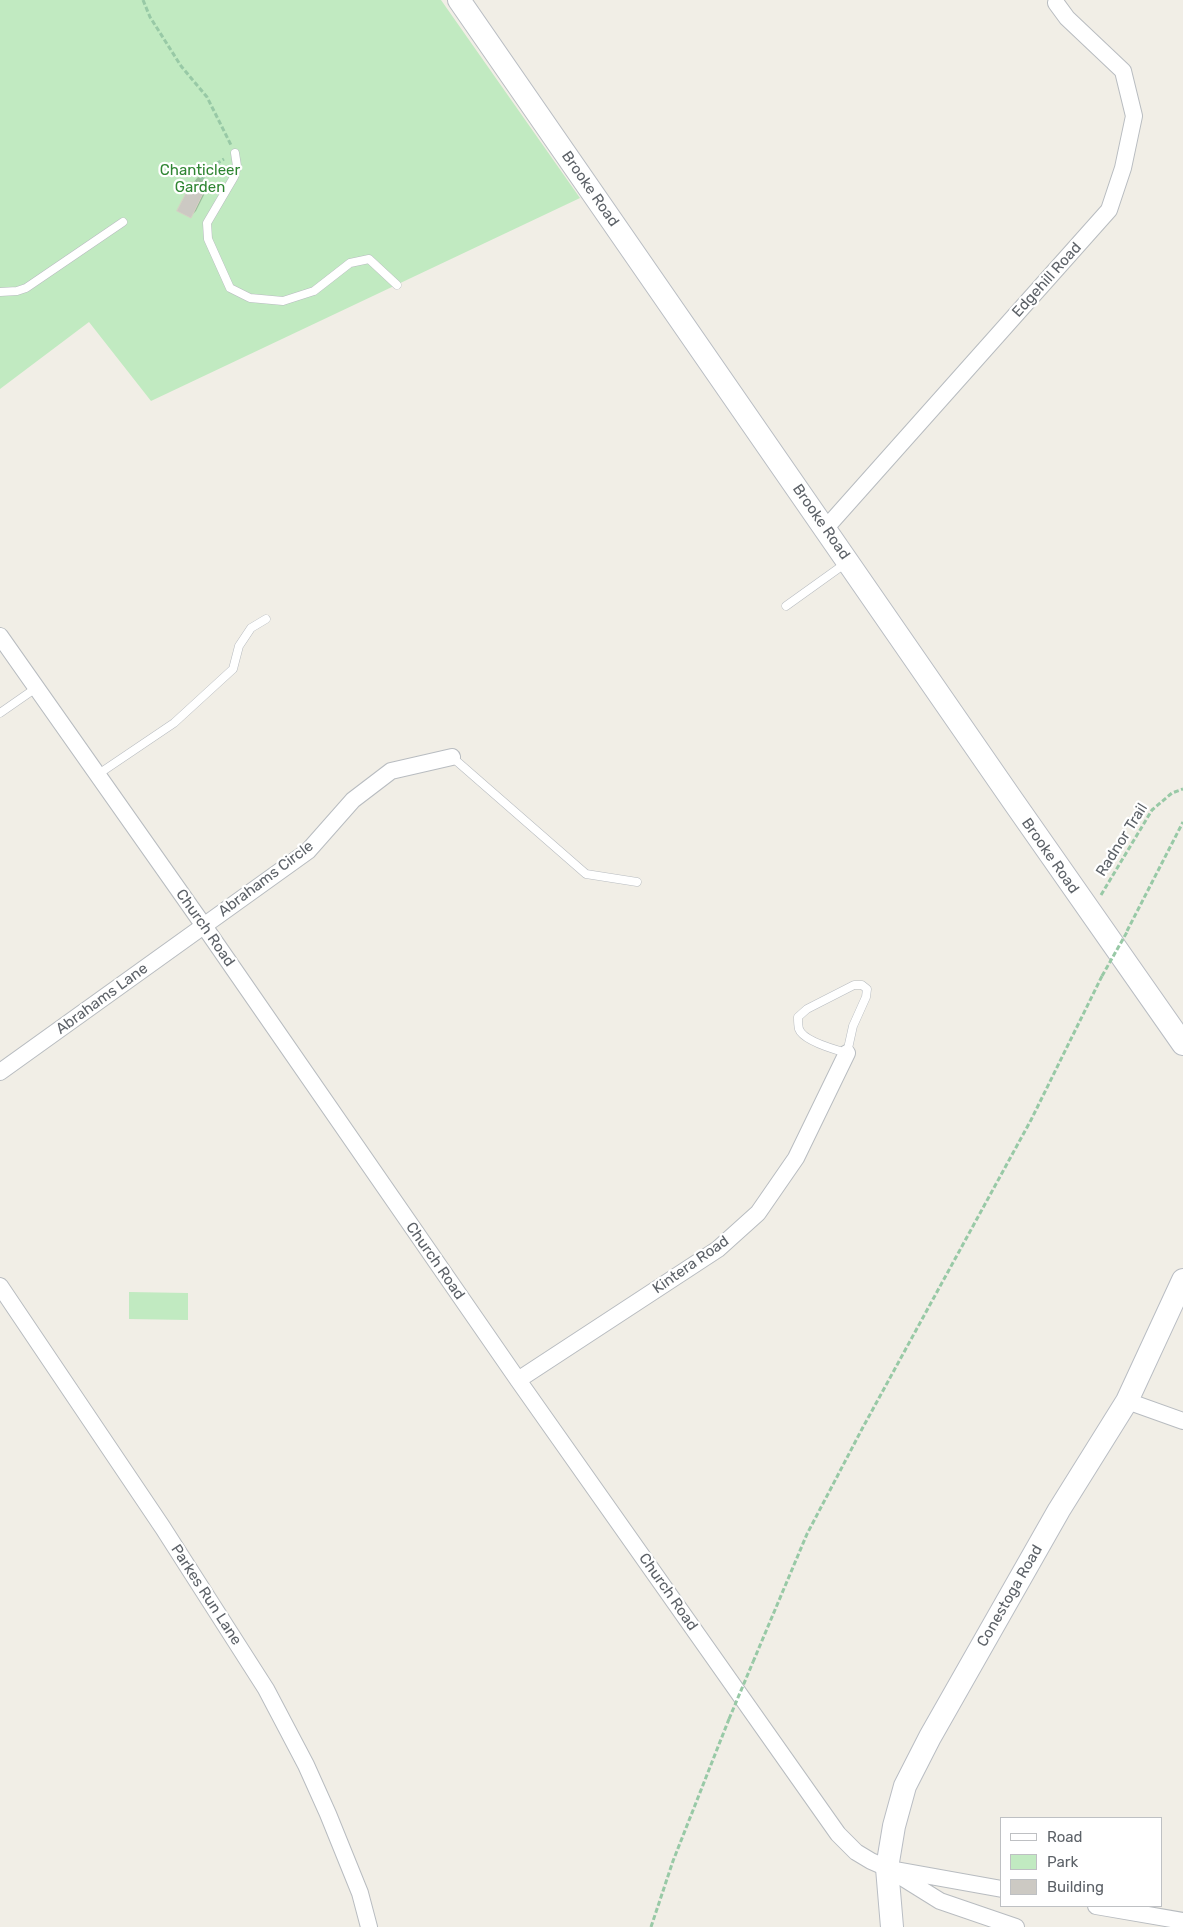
<!DOCTYPE html>
<html>
<head>
<meta charset="utf-8">
<style>
  body { margin:0 }
  #map { position:relative; width:1183px; height:1927px; overflow:hidden; background:#f1eee6; font-family:Rubik,sans-serif }
  canvas { display:block }
  .legend { position:absolute; left:1000px; top:1817px; width:162px; height:90px; box-sizing:border-box; background:#fff; border:1px solid #bec0c3; margin:0; padding:6px 9px; list-style:none; font-size:15px; color:#5d6268 }
  .legend li { display:flex; align-items:center; gap:10px; height:25px }
  .legend b { width:25px; border:1px solid #bec0c3 }
</style>
</head>
<body>
<div id="map">
<canvas width="1183" height="1927"></canvas>
<ul class="legend">
<li><b style="height:6px;background:#fff"></b>Road</li>
<li><b style="height:14px;background:#c1eac1"></b>Park</li>
<li><b style="height:14px;background:#ccc9c3"></b>Building</li>
</ul>
</div>
<script>
const c = document.querySelector('canvas').getContext('2d');
c.lineJoin = 'round';
function paint(path, color) {
  c.fillStyle = color;
  c.fill(path, 'evenodd');
}
function stroke(path, color, width, dash) {
  c.strokeStyle = color;
  c.lineWidth = width;
  c.lineCap = dash ? 'butt' : 'round';
  c.setLineDash(dash || []);
  c.stroke(path);
}
function drawText(font, color, halo, rows, align = 'center') {
  c.font = font + ' Rubik,sans-serif';
  c.lineWidth = 4.5;
  c.setLineDash([]);
  c.textBaseline = 'middle';
  c.strokeStyle = halo;
  c.fillStyle = color;
  for (const [text, x, y, turn = 0] of rows) {
    c.save();
    c.translate(x, y);
    c.rotate((+turn || 0) * Math.PI / 180);
    c.textAlign = isNaN(turn) ? turn : align;
    if (halo) c.strokeText(text, 0, 0);
    c.fillText(text, 0, 0);
    c.restore();
  }
}
const green = new Path2D(`
  M0 0H441L580 198 151 401 89 322 0 389Z
  M129 1292 188 1293V1320L129 1319Z`);
const shadow = new Path2D(`
  M198 177 210 183 196 211 190 217 193 183Z`);
const building = new Path2D(`
  M192 182 205 189 191 218 177 211Z`);
const path = new Path2D(`
  M143 0 150 17 181 66 207 97 231 145
  M201 180 211 167 224 159
  M1101 895 1152 810 1172 793 1183 789
  M1127 931 1183 822
  M753 1662 807 1534 862 1429 1031 1120 1102 976
  M651 1927 673 1861 729 1719`);
const lane = new Path2D(`
  M235 153 237 166 234 177 207 223 208 239 230 288 250 298 283 301 314 291 350 263 369 259 397 285
  M0 292 17 291 26 288 123 222
  M786 606 846 563
  M0 713 36 688
  M452 757 586 874 637 882
  M97 775 174 723 233 669 239 646 251 628 266 619
  M854 985H862L867 989 866 997 853 1026 847 1053C836 1050 803 1041 799 1029 798 1025 798 1020 798 1017L807 1009Z`);
const street = new Path2D(`
  M825 529 1109 210 1123 168 1134 116 1123 71 1067 18 1056 3
  M0 636 204 926 518 1380 838 1834 856 1852 871 1861 887 1868 940 1901 1016 1927
  M0 1072 308 851 353 800 391 771 452 757
  M0 1286 163 1528 266 1689 306 1765 328 1814 360 1893 369 1927
  M518 1380 718 1249 758 1213 796 1158 847 1053
  M1127 1401 1183 1421
  M896 1870 1002 1889
  M1096 1906 1183 1921`);
const secondary = new Path2D(`
  M459 0 1013 801 1183 1044
  M892 1927 887 1868 894 1826 905 1786 930 1737 1059 1510 1127 1401 1183 1280`);
const pathBridge = new Path2D(`
  M1102 976 1127 932
  M729 1719 753 1662`);
const parkNames = [
  ["Chanticleer",200,171],
  ["Garden",200,188]
];
const streetNames = [
  ["Brooke Road",590,189,55],
  ["Edgehill Road",1047,280,-48],
  ["Brooke Road",821,522,55],
  ["Radnor Trail",1122,840,-58],
  ["Brooke Road",1050,856,55],
  ["Abrahams Circle",266,879,-37],
  ["Church Road",205,928,55],
  ["Abrahams Lane",102,999,-36],
  ["Church Road",435,1261,55],
  ["Kintera Road",691,1265,-35],
  ["Church Road",668,1592,55],
  ["Parkes Run Lane",206,1595,57],
  ["Conestoga Road",1010,1596,-60]
];
paint(green, '#c1eac1');
paint(shadow, '#0003');
paint(building, '#ccc9c3');
stroke(building, '#d6d0c4', 1);
stroke(lane, '#b8bcc0', 9);
stroke(street, '#b8bcc0', 18);
stroke(secondary, '#b9bdc3', 24);
stroke(path, '#98c9a6', 3, [5, 2.5]);
stroke(lane, '#fff', 8);
stroke(street, '#fff', 16);
stroke(secondary, '#fff', 22);
stroke(pathBridge, '#98c9a6', 3, [5, 2.5]);
drawText('15px', '#2f8532', '#fff', parkNames);
drawText('15px', '#5d6268', '#fff', streetNames);
</script>
</body>
</html>
